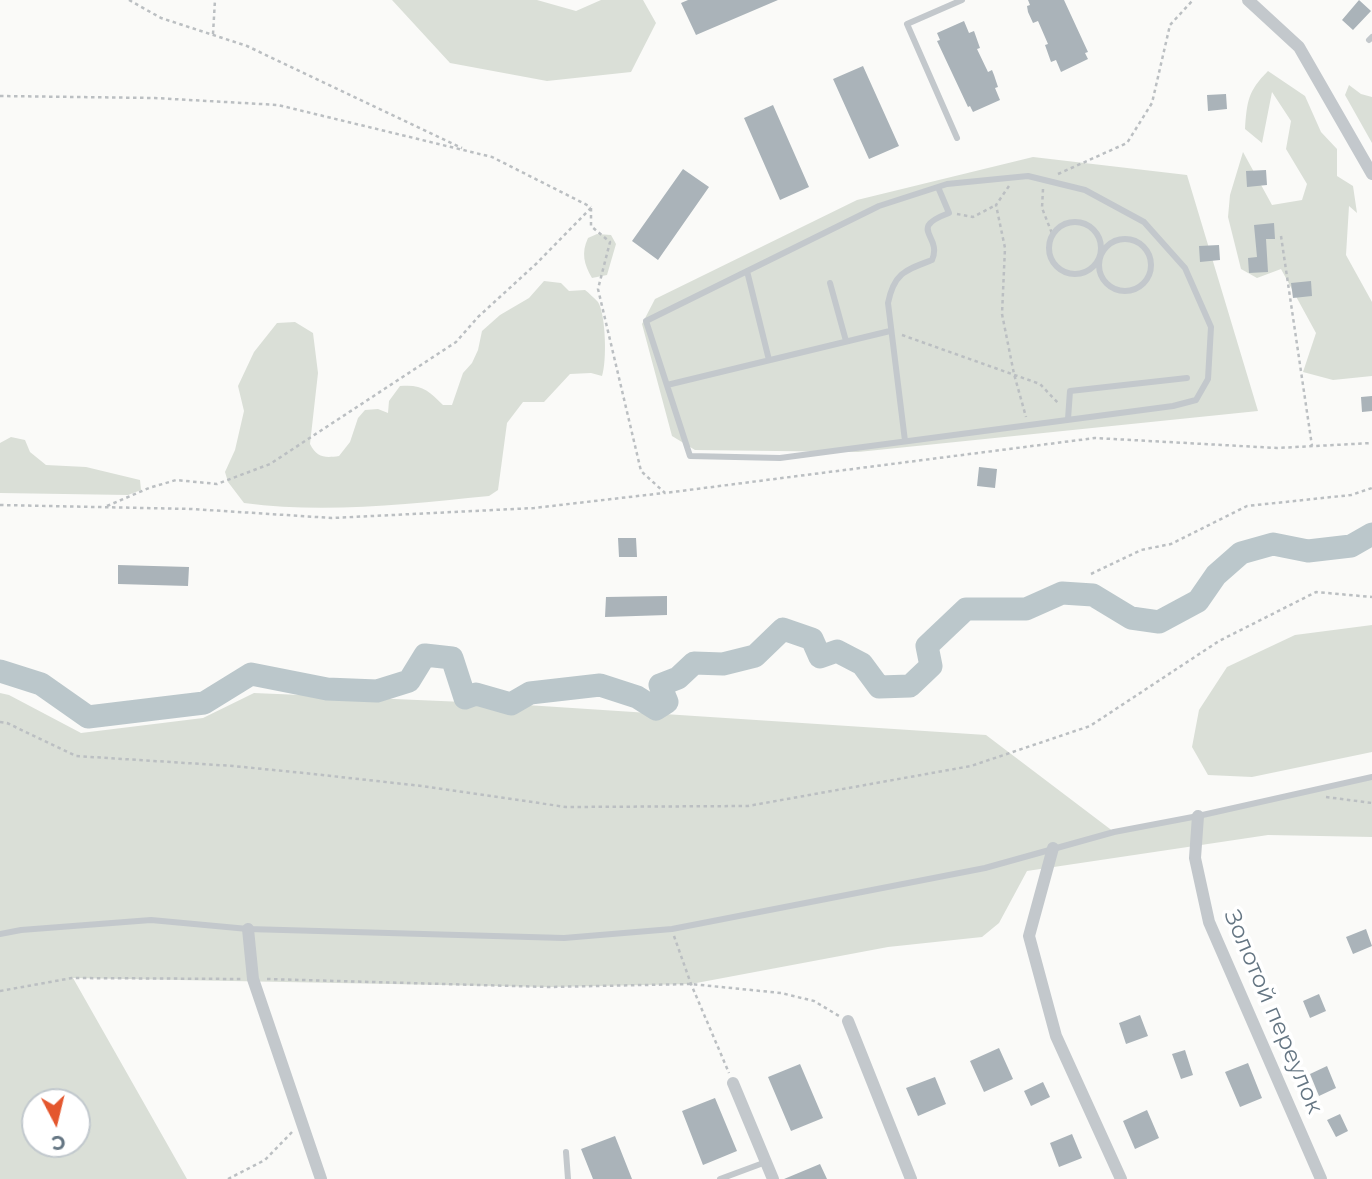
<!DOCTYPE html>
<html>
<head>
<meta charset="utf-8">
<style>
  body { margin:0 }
  #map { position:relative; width:1372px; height:1179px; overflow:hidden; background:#fafaf8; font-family:Montserrat,sans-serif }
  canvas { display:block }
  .north { position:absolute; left:21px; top:1088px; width:70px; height:70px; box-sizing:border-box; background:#fff; border:2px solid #c1c8cd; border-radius:50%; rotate:173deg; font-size:19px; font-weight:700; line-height:28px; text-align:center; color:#657683 }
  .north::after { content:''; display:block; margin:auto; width:24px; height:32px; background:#e4572e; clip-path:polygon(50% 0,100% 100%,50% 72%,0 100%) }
</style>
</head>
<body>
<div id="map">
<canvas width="1372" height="1179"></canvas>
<div class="north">С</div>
</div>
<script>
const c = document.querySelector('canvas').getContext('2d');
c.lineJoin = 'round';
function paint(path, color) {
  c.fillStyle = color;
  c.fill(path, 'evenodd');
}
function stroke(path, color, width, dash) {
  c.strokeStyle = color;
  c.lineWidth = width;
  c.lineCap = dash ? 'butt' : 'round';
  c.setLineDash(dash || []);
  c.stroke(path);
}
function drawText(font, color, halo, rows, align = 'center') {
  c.font = font + ' Montserrat,sans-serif';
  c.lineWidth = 7;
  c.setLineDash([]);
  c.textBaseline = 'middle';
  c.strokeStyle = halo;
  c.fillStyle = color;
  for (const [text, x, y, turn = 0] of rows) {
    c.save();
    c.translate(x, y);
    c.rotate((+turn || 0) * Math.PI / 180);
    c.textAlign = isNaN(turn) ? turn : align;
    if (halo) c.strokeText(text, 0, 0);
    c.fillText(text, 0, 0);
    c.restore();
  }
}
const green = new Path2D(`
  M392 0H537L576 11 601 0H643L656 23 631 72 547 81 450 63Z
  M1268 71 1305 96 1321 132 1337 149V176L1353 186 1357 213 1349 206 1346 255 1372 302V376L1333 380 1303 372 1316 333 1281 269 1257 278 1241 269 1228 217 1230 195 1243 152 1272 205 1302 200 1307 184 1286 149 1291 121 1272 92 1262 143 1245 129C1247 101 1248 91 1268 71Z
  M1349 85 1361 94 1372 97V143L1345 95Z
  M1033 157 1187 175 1258 411 858 452 695 450 672 436 642 324 655 299 857 200Z
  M597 234 611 235 616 244 607 275 592 278C584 264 581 253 588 238Z
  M544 281 561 283 569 291 585 290C589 293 594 298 598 302 606 315 607 362 602 376L591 373 570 374 544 402H523L507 423 498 490 489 496C407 504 326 514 244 503L228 482 225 472 235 450 244 411 238 386 254 352 277 323 295 322 313 333 318 373 310 444C317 458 325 458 339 456L350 442 358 418 365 410 378 409 388 413 389 401 400 386C422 384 428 390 443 405H452L463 373 472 363 478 350 482 331 500 315 529 298Z
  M11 437 25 440 30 452 46 465 86 467 140 480 141 490 128 495 0 493V443Z
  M1372 625V752L1252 777 1208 775 1192 747 1199 710 1227 667 1295 635Z
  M0 693 9 695 81 733 203 718 254 693 511 704 986 735 1114 832 1372 777V837L1268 835 1027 871 999 923 982 937 888 947 691 984 549 987 73 978 187 1179H0ZM35 1102H77V1144H35Z`);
const river = new Path2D(`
  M0 671 41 684 88 717 204 703 251 674 327 689 377 691 409 681 425 655 452 658 465 698 476 694 511 704 530 693 600 685 637 697 656 709 667 702 660 685 678 678 694 663 723 664 755 656 783 629 812 639 820 657 837 651 862 664 879 687 910 686 931 666 927 646 966 609H1026L1062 593 1093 595 1131 618 1159 622 1198 601 1216 575 1241 553 1273 544 1308 551 1351 546 1372 534`);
const building = new Path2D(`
  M688 0H778L696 35 681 3Z
  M1028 0H1064L1088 52 1085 53 1088 59 1061 72 1056 60 1051 62 1045 45 1048 44 1038 21 1033 23 1028 12 1027 6 1030 5Z
  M1359 0 1371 11 1353 30 1342 20Z
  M964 21 969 33 974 31 980 48 977 49 988 72 992 70 994 75 998 87 995 88 1000 100 973 112 970 106 968 107 937 41 940 40 937 33Z
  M863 66 899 146 869 159 833 79Z
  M1226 94 1227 109 1208 111 1207 95Z
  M773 105 809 187 780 200 744 118Z
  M683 169 709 187 658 260 632 241Z
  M1266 170 1267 185 1247 187 1246 171Z
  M1274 223 1275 239H1266L1268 272 1249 273 1248 258 1257 257 1254 225Z
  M1219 245 1220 260 1200 262 1199 246Z
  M1311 281 1312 296 1293 298 1291 283Z
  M1372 396V411L1362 412 1361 397Z
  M979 467 997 469 995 488 977 486Z
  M618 538H636L637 557H619Z
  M118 565 189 567 188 586 118 584Z
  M667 596V615L605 617 606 597Z
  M1366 929 1372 946 1353 954 1346 937Z
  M1319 994 1326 1011 1310 1018 1303 1001Z
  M1140 1015 1148 1036 1126 1044 1119 1023Z
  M999 1048 1013 1079 984 1092 970 1061Z
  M1185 1050 1193 1075 1181 1079 1172 1054Z
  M1248 1063 1262 1098 1240 1107 1225 1072Z
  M800 1064 823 1118 791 1131 768 1077Z
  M1327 1066 1336 1088 1319 1096 1310 1074Z
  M935 1077 946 1104 918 1116 906 1088Z
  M1043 1082 1050 1097 1031 1106 1024 1091Z
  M715 1098 737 1151 703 1165 682 1111Z
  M1147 1110 1159 1138 1135 1149 1123 1121Z
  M1340 1114 1348 1131 1336 1137 1327 1120Z
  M1072 1134 1082 1158 1059 1167 1050 1143Z
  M615 1136 632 1179H593L581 1149Z
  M820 1164 827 1179H784Z`);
const path = new Path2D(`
  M129 0 161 18 247 46 462 148
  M213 34 215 0
  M0 96 155 98 278 105 492 157 591 207
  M1058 174 1127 143 1152 103 1170 25 1193 0
  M1009 186 996 205 1005 248 1002 314 1014 374 1026 417
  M1043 189 1042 208 1053 236
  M591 208V226L610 242 598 289 641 471 665 493 1095 438 1277 448 1372 443
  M957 214 973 217 996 205
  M1281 236 1312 446
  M902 335 1040 384 1059 404
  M0 505 192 509 332 518 534 508 664 493
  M107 506 149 488 176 480 217 484 270 464 456 342 478 317 537 263 591 208
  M1091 574 1141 550 1171 544 1247 506 1351 495 1372 488
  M0 722 7 723 76 756 233 766 304 773 422 786 566 807 748 806 971 766 1090 726 1219 641 1316 592 1372 597
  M1326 797 1372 803
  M674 936 691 984 729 1073
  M267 979 549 987 691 984 781 993 814 1001 839 1016
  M0 991 72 978 242 979
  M228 1179 265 1160 292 1132`);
const lane = new Path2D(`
  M1369 40 1372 37
  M957 138 907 24 962 0
  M1028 176 1085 190 1144 222 1185 268 1211 327 1208 379 1196 400 1173 406 780 458 690 456 646 321 879 206 947 184Z
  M1049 248a26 26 0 1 1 52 0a26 26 0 1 1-52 0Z
  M1099 265a26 26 0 1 1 52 0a26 26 0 1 1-52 0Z
  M747 271 769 360
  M830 283 846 341
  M667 385 890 331
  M1068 419 1070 391 1187 378
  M905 441 888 303C894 273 905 270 932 260 943 235 906 229 949 213L938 187
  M0 934 21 930 151 920 248 929 564 938 672 929 985 868 1114 832 1198 816 1372 777
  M566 1152 568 1179
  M720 1179 766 1162`);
const street = new Path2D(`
  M1248 0 1299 47 1372 174
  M1198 816 1195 858 1209 922 1321 1179
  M1053 848 1029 936 1056 1036 1121 1179
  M248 929 253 979 321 1179
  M848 1021 911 1179
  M733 1083 773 1179`);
const streetNames = [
  ["Золотой переулок",1273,1012,67]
];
paint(green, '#dadfd7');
stroke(river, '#bbc7cb', 23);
paint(building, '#aab3b9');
stroke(path, '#bbbfc2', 2.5, [3.5, 3.5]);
stroke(lane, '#c3c8cc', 6);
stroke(street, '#c3c8cc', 12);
drawText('23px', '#657683', '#fff', streetNames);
</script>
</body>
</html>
